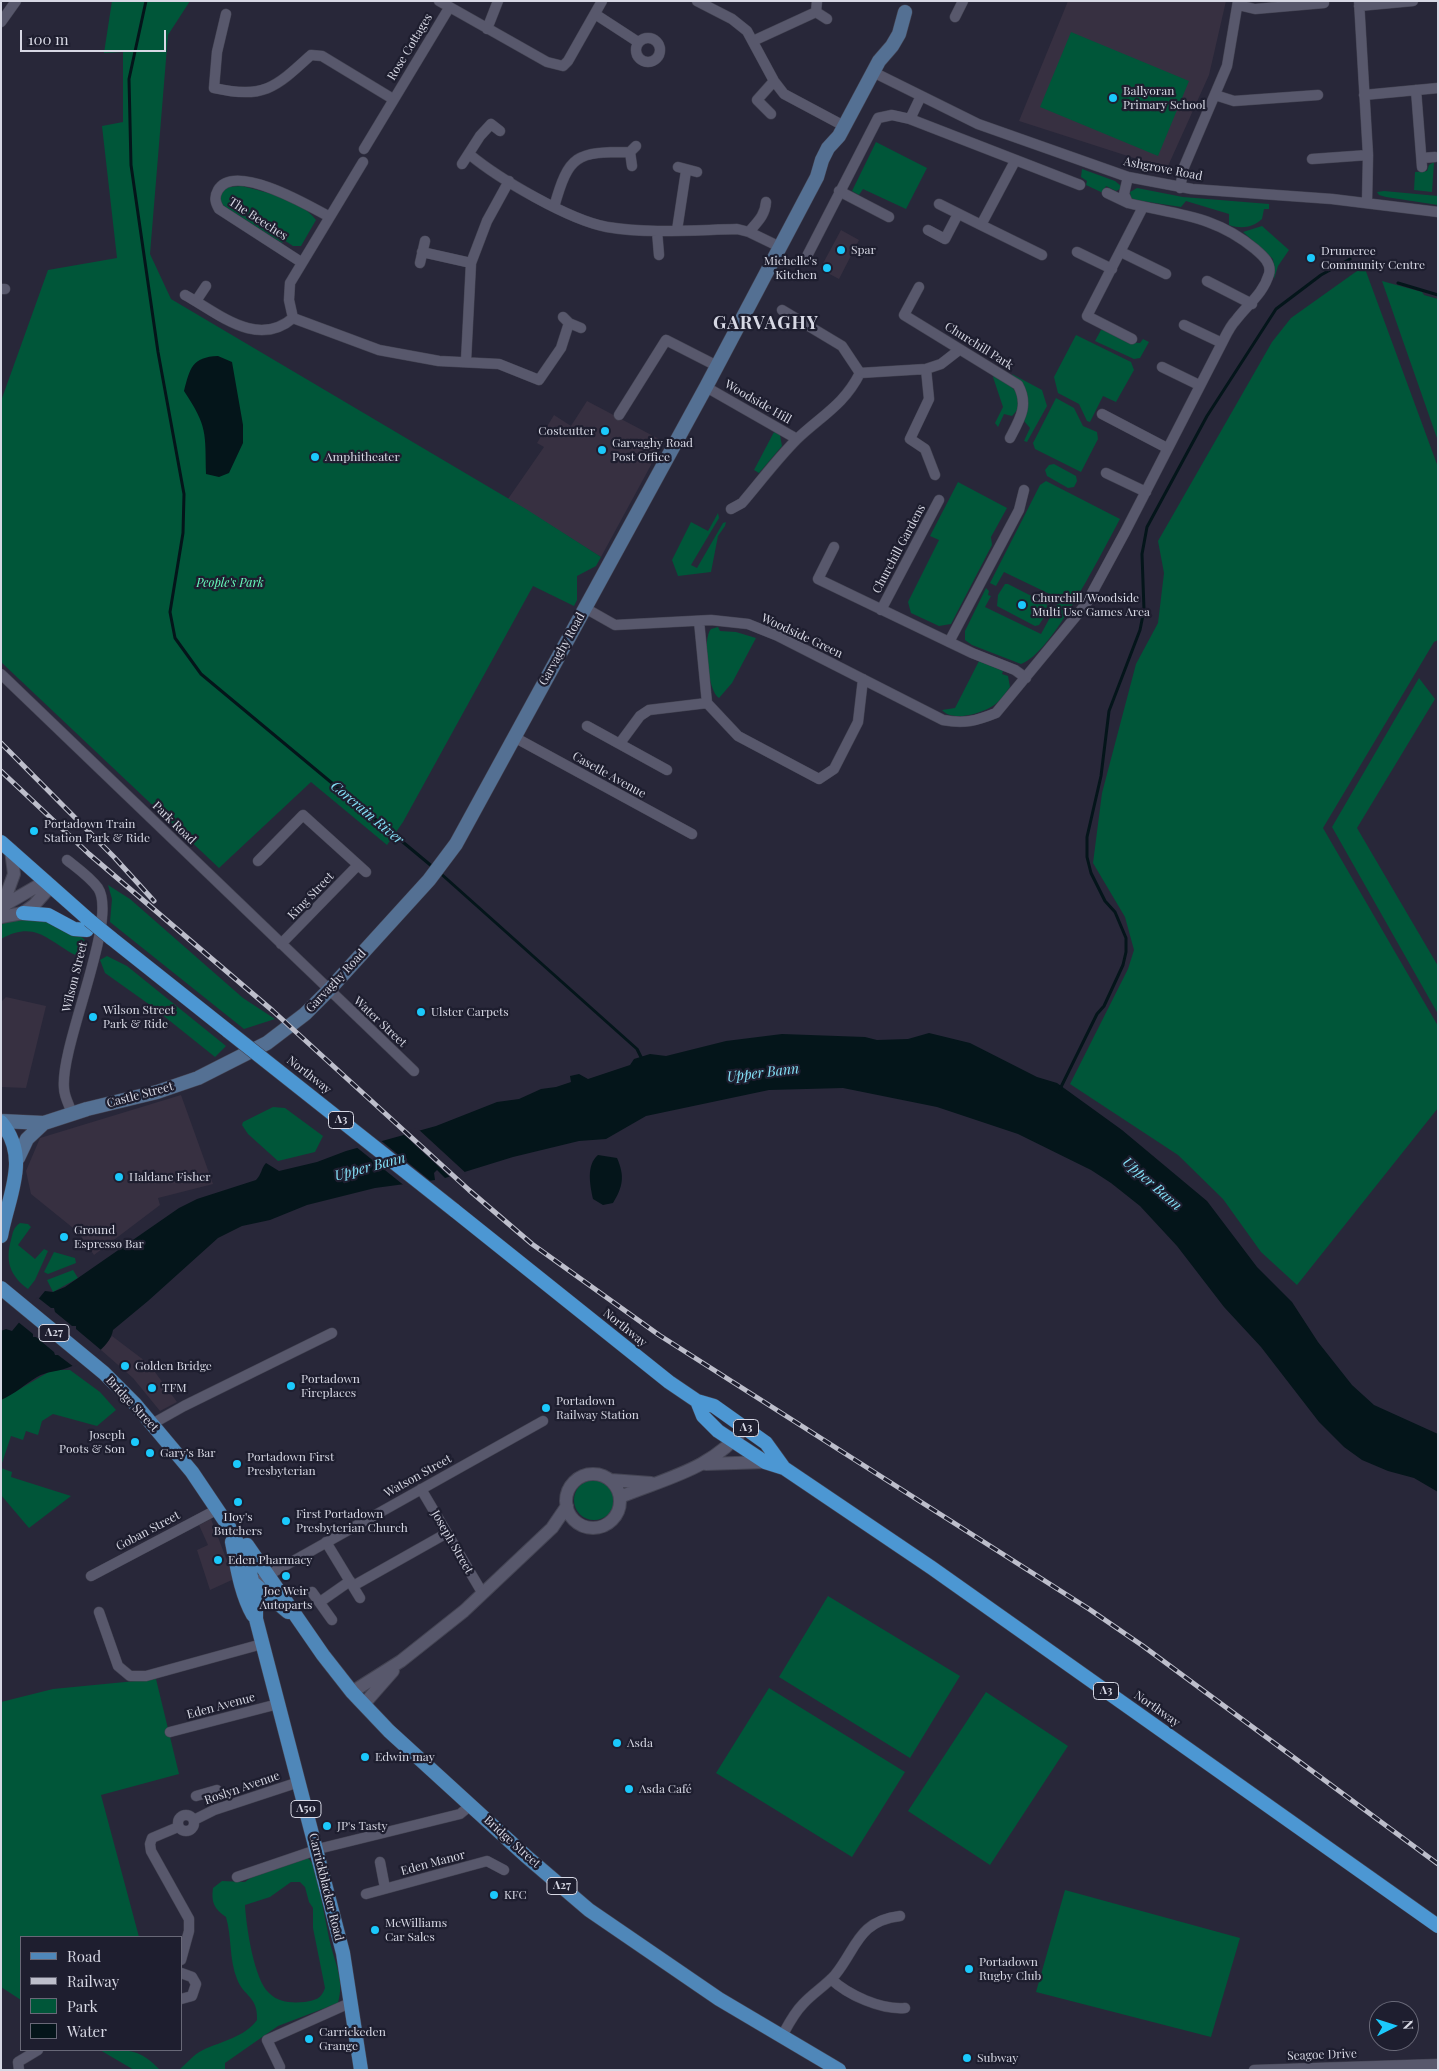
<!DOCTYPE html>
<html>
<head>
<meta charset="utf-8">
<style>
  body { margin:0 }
  #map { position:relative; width:1439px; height:2071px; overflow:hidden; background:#282739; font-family:"Playfair Display",serif }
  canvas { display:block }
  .frame { position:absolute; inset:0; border:2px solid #d7d8e4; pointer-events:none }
  .legend { position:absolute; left:20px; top:1936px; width:162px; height:115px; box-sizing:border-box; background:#1e1e2f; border:1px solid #686877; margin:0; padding:6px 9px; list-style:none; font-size:15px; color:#d7d8e4 }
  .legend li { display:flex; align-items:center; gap:10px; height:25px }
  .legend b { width:25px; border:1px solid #686877 }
  .north { position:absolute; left:1369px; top:2001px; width:50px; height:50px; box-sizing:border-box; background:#1e1e2f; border:1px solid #686877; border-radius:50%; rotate:85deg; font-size:14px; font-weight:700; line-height:20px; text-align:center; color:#d7d8e4 }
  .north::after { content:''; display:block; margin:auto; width:18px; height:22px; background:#1bc9fc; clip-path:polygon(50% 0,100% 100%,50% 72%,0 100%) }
  .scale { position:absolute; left:20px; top:30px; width:146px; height:22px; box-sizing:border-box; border:2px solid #d7d8e4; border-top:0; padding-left:6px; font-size:15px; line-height:18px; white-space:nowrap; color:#d7d8e4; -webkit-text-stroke:4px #1e1e2f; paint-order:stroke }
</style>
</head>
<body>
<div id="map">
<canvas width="1439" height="2071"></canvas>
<div class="frame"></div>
<ul class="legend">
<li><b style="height:6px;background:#4f87b9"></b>Road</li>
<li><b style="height:6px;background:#bdbecb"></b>Railway</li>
<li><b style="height:14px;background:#005639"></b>Park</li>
<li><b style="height:14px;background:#04151a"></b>Water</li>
</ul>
<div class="north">N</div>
<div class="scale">100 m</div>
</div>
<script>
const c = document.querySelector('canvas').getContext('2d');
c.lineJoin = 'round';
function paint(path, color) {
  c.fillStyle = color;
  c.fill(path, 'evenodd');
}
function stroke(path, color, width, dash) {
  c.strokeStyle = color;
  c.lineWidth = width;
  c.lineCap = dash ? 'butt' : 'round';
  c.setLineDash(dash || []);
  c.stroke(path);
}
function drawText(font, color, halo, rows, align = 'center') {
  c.font = font + ' "Playfair Display",serif';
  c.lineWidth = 4.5;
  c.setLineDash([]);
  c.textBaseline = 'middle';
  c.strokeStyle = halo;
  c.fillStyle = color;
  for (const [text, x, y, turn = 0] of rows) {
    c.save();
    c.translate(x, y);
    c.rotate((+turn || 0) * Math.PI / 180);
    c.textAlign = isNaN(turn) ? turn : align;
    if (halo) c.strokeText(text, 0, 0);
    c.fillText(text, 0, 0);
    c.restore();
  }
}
const commercial = new Path2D(`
  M1068 1H1226L1209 75 1168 166 1162 167 1019 121Z
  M841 230 859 240 839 279 820 269Z
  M587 401 659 439 651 465 601 557 508 499 544 447 537 443 554 415 571 426Z
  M6 997 46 1006 26 1088 1 1087V1002Z
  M181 1095 213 1184 158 1198 160 1205 94 1255 78 1232 31 1194 26 1171 40 1138Z
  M112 1336 149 1364 177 1402 160 1411 133 1378 101 1350Z
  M211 1519 234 1579 210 1590 197 1550 208 1545 199 1525Z`);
const green = new Path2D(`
  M112 1H190L168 35 150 254 171 299 526 509 601 557 596 566 577 576V600L574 606 533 586 403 822 387 845 311 782 219 868 1 662V401L48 270 117 258 102 126 123 122V52L104 53Z
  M1071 32 1189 81 1158 156 1040 107Z
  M876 142 927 168 906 209 863 189 859 195 852 191Z
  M1434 162 1432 192 1414 190 1415 172 1427 171 1429 165Z
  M1082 169 1115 181 1121 186 1120 189 1116 191 1106 186 1103 193 1086 185 1087 181 1081 177Z
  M242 186C267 193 299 198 316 220L301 246H293L284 240 282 243 221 204 219 195 228 187Z
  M1137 188 1183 197 1269 204V209H1264L1262 219C1252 228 1241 229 1229 225V214L1186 201 1181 207 1136 200 1131 198 1130 192Z
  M1384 191 1438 196V205L1386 197 1379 195 1377 192Z
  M1262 226 1289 250 1278 266 1274 279 1273 259 1243 232Z
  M1364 266 1438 467V640L1434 642 1323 828 1438 1026V1108L1297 1285 1261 1252 1223 1199 1178 1155 1070 1084 1128 969 1134 950 1125 917 1093 863 1102 793 1136 664 1158 623 1164 573 1158 541 1272 342 1291 318Z
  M1382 281 1422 292 1424 295 1438 299V441Z
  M1101 330C1115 330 1125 343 1140 343L1143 339 1149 342 1140 358 1134 359 1095 341Z
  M1076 335 1131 362 1134 370 1116 402 1103 396 1090 422 1087 421 1079 404 1058 393 1054 377Z
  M995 374C1009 383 1031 399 1012 416L1004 414 998 427 995 423 1003 407 993 377Z
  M1012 374 1042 390 1047 406 1027 442 1024 441 1030 428 1024 421C1027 410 1031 396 1023 385 1020 381 1014 379 1012 374Z
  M1056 398 1074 408 1083 426 1097 432 1098 439 1081 472 1035 449 1033 443Z
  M774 432 780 435 782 446 759 473 754 470Z
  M1054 464 1076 476 1077 481 1074 487 1068 488 1047 476 1045 470 1049 465Z
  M1046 481 1120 519C1103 550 1052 654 1021 664L972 645 965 640V631L986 588 989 591 988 595 991 596 985 607 1041 634 1060 599 1004 572 996 586 990 583 1040 485Z
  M958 482 1007 508 991 537 992 545 951 624 939 626 911 613 908 602 939 540 930 536Z
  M718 513 719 518 691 565 697 568 723 523 726 522 725 526 718 536 711 572 678 576 672 560 691 522 708 531Z
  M1005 584H1008L1047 604 1046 614 1039 625 1035 626 997 606 998 595Z
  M718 627 720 631 736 632 756 638 732 683 719 698C708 692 702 638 711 629Z
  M979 661 1003 671 1002 674 1008 676 1010 687C1004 695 999 703 991 707 979 714 952 722 942 710L955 708Z
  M1419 678 1435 699 1357 828 1438 966V1014L1332 827Z
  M108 885 130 899 243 998 275 1019 244 1029 110 922 112 899Z
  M36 915 74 931 85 940 75 955C47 940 35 920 1 939V925L10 920Z
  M107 956 127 966 226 1046 215 1057 150 1005 105 973 100 960Z
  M273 1107 285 1108 323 1136 315 1152 278 1161 248 1134 242 1125 243 1122Z
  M20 1223 28 1224 31 1227 18 1245 35 1259 44 1249 48 1251 35 1280 28 1289C10 1276 5 1261 11 1240 13 1232 13 1228 20 1223Z
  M54 1252 75 1258 76 1263 48 1274 44 1272Z
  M73 1270 78 1278 53 1292 47 1280Z
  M52 1370H70L100 1392 116 1410 97 1426 53 1414 42 1421 38 1435 26 1431 23 1440 11 1436 1 1466V1400Z
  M1 1468 12 1472 11 1477 71 1496 29 1528 1 1495Z
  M574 1500a20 20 0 1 1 40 0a20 20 0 1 1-40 0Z
  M828 1596 960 1676 910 1758 779 1677Z
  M156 1679 179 1774 101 1795 139 1937H21V2000L1 1987V1702L53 1689Z
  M769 1688 905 1772 852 1857 716 1773Z
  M986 1692 1068 1746 990 1865 908 1811Z
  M303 1858H308L314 1865C320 1890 324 1914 329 1938 334 1962 345 1979 338 2003L278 2026 225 2063V2070H179C187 2063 194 2054 203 2050 222 2041 245 2037 257 2020 258 1996 244 1997 237 1979 229 1959 232 1938 226 1917 214 1909 211 1902 213 1888L222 1881 245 1882 258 1872ZM291 1882H300L305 1887 309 1902 313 1908V1928L325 1988C321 1999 316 2000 305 2002 292 2003 279 2003 269 1993 254 1980 246 1925 245 1905L270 1897Z
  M1065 1890 1240 1938 1211 2037 1036 1992Z
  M100 2050C129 2050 139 2048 160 2070H134Z`);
const water = new Path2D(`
  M218 356 232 362 243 425V443L229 473 219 477 206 474C205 433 208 427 184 391 190 368 192 357 218 356Z
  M929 1033 970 1043 1037 1077 1057 1083 1122 1130 1207 1201 1257 1267 1292 1302 1318 1342 1352 1385 1374 1405 1438 1434V1492L1414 1478 1388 1471 1362 1460 1344 1447 1319 1422 1261 1347 1224 1307 1177 1246 1140 1206 1111 1183 1091 1170 1018 1134 937 1107 843 1088 769 1090 646 1116 606 1139 579 1141 513 1157 445 1178 437 1170 434 1173 435 1180 375 1188 307 1205 270 1220 242 1226 218 1238 148 1301 113 1330C110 1349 84 1362 67 1368 57 1372 47 1371 37 1377 25 1384 15 1394 1 1400V1331L6 1329 12 1331 45 1291 53 1292 65 1287 179 1208 197 1199 256 1180C262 1174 261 1168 266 1163L279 1171 317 1162 346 1151 436 1126 497 1102 519 1099 541 1089 556 1087 571 1082 570 1076 579 1074 588 1079 630 1065 634 1059 650 1054 666 1056 726 1041 782 1034 865 1037 877 1040 908 1039Z
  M598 1155 617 1158C625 1176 623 1187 613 1203L603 1205 593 1199C590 1185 586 1165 598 1155Z`);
const pier = new Path2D(`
  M417 1128 468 1175 452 1179 401 1132Z
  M379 1139 433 1183 406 1187 355 1146Z
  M37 1297 51 1308H54L55 1312 72 1326H76V1329L101 1350 98 1354 74 1367 58 1355H55L54 1352 36 1337H33V1334L17 1321Z`);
const stream = new Path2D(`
  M146 1 129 79 131 165 158 352 184 494 183 533 170 612 175 638 201 674 434 868
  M1398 283 1438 295
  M439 872 637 1049 641 1057
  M1060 1089 1097 1014 1104 1006 1123 965 1126 952V938L1115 912 1105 901 1091 873 1087 857V837L1101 776 1109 711 1140 630 1144 610 1142 554 1147 527 1207 416 1276 309 1321 275 1350 259`);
const minor = new Path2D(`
  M439 1 547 62 563 66 568 61 602 1
  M697 1 732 19 747 31 774 81 784 94 844 126
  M1359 1 1368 155 1367 203
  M1238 5 1255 9 1324 3
  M1359 6 1413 1
  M816 12 827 19
  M226 14 217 52 214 88C264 99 275 88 311 55L322 56 393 99
  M595 14 638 42
  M955 17 963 1
  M1 22 16 1
  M487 29 498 1
  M636 50a12 12 0 1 1 24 0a12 12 0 1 1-24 0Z
  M753 41 816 12 817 1
  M873 72 978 124 1128 177 1192 189 1332 199 1438 212
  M1416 90 1422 167
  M1215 95 1234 101 1318 95
  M1364 95 1438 88
  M771 114 757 100 774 81
  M910 119 921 96
  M364 149 449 8
  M469 154C499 179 569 220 607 227 649 234 694 230 737 229L749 232 780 247
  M1422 158 1435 157
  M1312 159 1368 155
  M363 162 290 283 289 300 293 318 379 350 439 361 499 364 539 380 561 348 569 323
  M462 164 480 136 491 124 500 131
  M632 166 630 152 636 146
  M678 167 697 172
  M1180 188 1184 167 1227 66 1238 1
  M839 191 889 217
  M1107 193 1128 203
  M939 204 981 225 1015 161
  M554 207C569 154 576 152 630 152
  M981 225 1042 255
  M677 230 686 171
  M928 230 945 239 958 214
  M657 231 659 255
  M749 232C757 222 765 216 766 202
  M422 252 471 263
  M1077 252 1112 269
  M1121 252 1166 274
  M806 258 878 118 892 115 910 119 1080 185
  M301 262 219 209C215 202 214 197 218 190 234 162 308 205 328 216
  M420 263 425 241
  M1207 281 1252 304
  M919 287 904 315 1018 385C1029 405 1020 419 1010 438
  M1 289H5
  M185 295C218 313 257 349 293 318
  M196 301 206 286
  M563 317 569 323 581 328
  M1184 325 1222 343
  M1132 339 1087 316 1143 207
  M466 361 471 263 487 221 509 181
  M1162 367 1199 385
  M926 369 929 399 910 439 925 449 935 475
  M860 373 926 369 941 364 959 350
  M706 387 797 439
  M1102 414 1167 448
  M619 415 666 340 717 366
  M1106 473 1146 492
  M731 509 742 503C760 482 777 459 797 439 821 416 844 405 860 373L842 346 782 310
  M834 547 818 579 972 653 1015 670 1026 678
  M585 608 615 625 711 620 748 624 778 636 943 720C964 724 976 721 996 713L1086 604 1125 532 1222 343C1226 335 1230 326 1236 320 1248 304 1263 294 1269 274 1272 263 1262 255 1255 249 1214 215 1178 215 1128 203L1124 194 1128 177
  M881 610 939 500
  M699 621 707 703 738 736 819 779 834 769 858 722 863 679
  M949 642 1019 510 1024 490
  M1 674 414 1071
  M587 726 667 770
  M514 737 692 834
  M620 743 640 716 649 710 707 703
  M67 860C77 868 90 877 98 888 119 919 60 1045 64 1088 64 1096 69 1105 72 1113
  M258 861 303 815 366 872
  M281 944 358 865
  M152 1424 184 1406 332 1333
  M421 1489 483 1594
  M326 1542 360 1598
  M91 1576 218 1509
  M254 1583 543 1421
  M353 1586 447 1533
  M312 1592 332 1620
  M320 1602 350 1581
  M99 1612 118 1666 130 1676H146L262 1644
  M170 1732 278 1704
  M196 1796 217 1790
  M178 1823a8 8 0 1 1 16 0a8 8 0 1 1-16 0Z
  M194 1820 214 1810 299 1782
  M178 1827 152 1838 150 1844 151 1851 189 1919V1931L181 1960
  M380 1862 385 1888
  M237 1877 322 1848 460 1814 471 1805
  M366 1894 487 1861 504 1870
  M181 1973 192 1977 196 1984 192 1996 181 1999
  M831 1979C848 1995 881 2010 905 2008
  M782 2036C788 2025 794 2013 803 2004 813 1993 825 1986 835 1975 857 1948 858 1921 900 1916
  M280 2067 267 2040 352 2002
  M19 2070 18 2062 38 2050
  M1254 2070 1438 2064`);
const tertiary = new Path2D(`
  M1 907 46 881
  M2 907 14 874 11 850
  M1 917 23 913 34 905 51 886
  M706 1464 765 1462
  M566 1501a27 27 0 1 1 54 0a27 27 0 1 1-54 0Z
  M611 1480 651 1483
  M620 1497C666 1478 713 1469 745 1427
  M352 1692 401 1661 464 1611 552 1528 567 1506
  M364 1704 393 1671`);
const secondary = new Path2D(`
  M1 1121 44 1123 87 1109 157 1092 198 1078 267 1043 305 1014 328 991 429 880 456 844 706 387 817 177 822 160 828 148 839 136 879 61 892 46 899 34 905 12
  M18 1158 27 1139 44 1123`);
const primary = new Path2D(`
  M1 1122C31 1158 8 1196 1 1236
  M1 1288 104 1373 135 1404 192 1472 229 1527 248 1563 256 1599V1619L343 1953 361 2070
  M232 1542C237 1567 241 1594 253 1615
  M247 1545 323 1655 352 1692 389 1731 527 1857 589 1910 719 1999 839 2070
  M251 1581 288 1612`);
const trunk = new Path2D(`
  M1 842 89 920
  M23 913 48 915 74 929 87 930
  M111 938 228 1031
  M454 1210 669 1382 697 1401 714 1406 766 1443 784 1468
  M697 1401 703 1416 718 1431 765 1462 784 1468 932 1568 1438 1926`);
const rail = new Path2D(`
  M1 743 114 857 154 901
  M1 771 89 854 273 1011 469 1190 532 1244 659 1335 1089 1609 1143 1646 1438 1864`);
const trunkBridge = new Path2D(`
  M89 920 111 938
  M228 1031 454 1210`);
const markers = [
  [1113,98,5,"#1bc9fc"],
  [841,250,5,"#1bc9fc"],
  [1311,258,5,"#1bc9fc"],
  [827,268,5,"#1bc9fc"],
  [605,431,5,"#1bc9fc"],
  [602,450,5,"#1bc9fc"],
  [315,457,5,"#1bc9fc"],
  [1022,605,5,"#1bc9fc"],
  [34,831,5,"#1bc9fc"],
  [421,1012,5,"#1bc9fc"],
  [93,1017,5,"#1bc9fc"],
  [119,1177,5,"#1bc9fc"],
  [64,1237,5,"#1bc9fc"],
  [125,1366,5,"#1bc9fc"],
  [291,1386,5,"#1bc9fc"],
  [152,1388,5,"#1bc9fc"],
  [546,1408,5,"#1bc9fc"],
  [135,1442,5,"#1bc9fc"],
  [150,1453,5,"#1bc9fc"],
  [237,1464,5,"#1bc9fc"],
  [238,1502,5,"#1bc9fc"],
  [286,1521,5,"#1bc9fc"],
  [218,1560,5,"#1bc9fc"],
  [286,1576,5,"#1bc9fc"],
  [617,1743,5,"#1bc9fc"],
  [365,1757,5,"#1bc9fc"],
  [629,1789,5,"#1bc9fc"],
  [327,1826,5,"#1bc9fc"],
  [494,1895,5,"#1bc9fc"],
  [375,1930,5,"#1bc9fc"],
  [969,1969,5,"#1bc9fc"],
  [309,2039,5,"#1bc9fc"],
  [967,2058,5,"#1bc9fc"]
];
const shields = [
  [341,1120,25],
  [54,1333,30],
  [746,1428,25],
  [1106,1691,25],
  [306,1809,30],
  [562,1886,30]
];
const shieldNames = [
  ["A3",341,1120],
  ["A27",54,1333],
  ["A3",746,1428],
  ["A3",1106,1691],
  ["A50",306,1809],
  ["A27",562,1886]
];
const streetNames = [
  ["Rose Cottages",410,47,-59],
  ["Ashgrove Road",1163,169,11],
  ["The Beeches",258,219,33],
  ["Churchill Park",979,346,32],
  ["Woodside Hill",758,402,30],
  ["Churchill Gardens",899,549,-62],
  ["Woodside Green",802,636,25],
  ["Garvaghy Road",562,649,-61],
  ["Casetle Avenue",609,775,29],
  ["Park Road",174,823,44],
  ["King Street",311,896,-46],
  ["Wilson Street",75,977,-76],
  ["Garvaghy Road",336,981,-47],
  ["Water Street",380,1022,43],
  ["Northway",309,1075,38],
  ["Castle Street",140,1095,-15],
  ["Northway",625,1328,39],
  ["Bridge Street",132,1404,47],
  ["Watson Street",418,1476,-29],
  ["Goban Street",148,1531,-28],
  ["Joseph Street",452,1542,60],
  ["Eden Avenue",221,1706,-15],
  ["Northway",1157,1709,35],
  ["Roslyn Avenue",242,1788,-19],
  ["Bridge Street",512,1842,42],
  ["Eden Manor",433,1863,-15],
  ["Carrickblacker Road",326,1887,76],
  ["Seagoe Drive",1322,2055,-2]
];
const poiNames = [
  ["Ballyoran",1123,91],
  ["Primary School",1123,105],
  ["Spar",851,250],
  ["Drumcree",1321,251],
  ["Community Centre",1321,265],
  ["Michelle's",817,261,"right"],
  ["Kitchen",817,275,"right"],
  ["Costcutter",595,431,"right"],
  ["Garvaghy Road",612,443],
  ["Post Office",612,457],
  ["Amphitheater",325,457],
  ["Churchill/Woodside",1032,598],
  ["Multi Use Games Area",1032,612],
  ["Portadown Train",44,824],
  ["Station Park & Ride",44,838],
  ["Wilson Street",103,1010],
  ["Park & Ride",103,1024],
  ["Ulster Carpets",431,1012],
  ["Haldane Fisher",129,1177],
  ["Ground",74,1230],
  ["Espresso Bar",74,1244],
  ["Golden Bridge",135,1366],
  ["Portadown",301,1379],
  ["Fireplaces",301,1393],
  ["TFM",162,1388],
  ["Portadown",556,1401],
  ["Railway Station",556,1415],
  ["Joseph",125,1435,"right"],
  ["Poots & Son",125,1449,"right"],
  ["Gary’s Bar",160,1453],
  ["Portadown First",247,1457],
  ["Presbyterian",247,1471],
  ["First Portadown",296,1514],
  ["Presbyterian Church",296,1528],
  ["Hoy's",238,1517,"center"],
  ["Butchers",238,1531,"center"],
  ["Eden Pharmacy",228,1560],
  ["Joe Weir",286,1591,"center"],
  ["Autoparts",286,1605,"center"],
  ["Asda",627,1743],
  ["Edwin may",375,1757],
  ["Asda Café",639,1789],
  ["JP's Tasty",337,1826],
  ["KFC",504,1895],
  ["McWilliams",385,1923],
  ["Car Sales",385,1937],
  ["Portadown",979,1962],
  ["Rugby Club",979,1976],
  ["Carrickeden",319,2032],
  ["Grange",319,2046],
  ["Subway",977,2058]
];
const parkNames = [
  ["People's Park",230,583]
];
const waterNames = [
  ["Corcrain River",367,813,40],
  ["Upper Bann",763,1073,-7],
  ["Upper Bann",370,1167,-15],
  ["Upper Bann",1152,1184,41]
];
const districtNames = [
  ["GARVAGHY",766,323]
];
paint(commercial, '#373041');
paint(green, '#005639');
paint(water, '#04151a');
paint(pier, '#282739');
stroke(stream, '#04151a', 3);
stroke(minor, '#444453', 11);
stroke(tertiary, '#444453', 14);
stroke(secondary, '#444453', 15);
stroke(primary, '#444453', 15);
stroke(trunk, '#444453', 15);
stroke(minor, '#58586c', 10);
stroke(tertiary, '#58586c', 12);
stroke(secondary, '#547093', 14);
stroke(primary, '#4f87b9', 14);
stroke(trunk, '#4c97d3', 14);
stroke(rail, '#bdbecb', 5);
stroke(rail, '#1e1e2f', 3, [9]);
stroke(trunkBridge, '#444453', 15, []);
stroke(trunkBridge, '#4c97d3', 14);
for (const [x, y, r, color] of markers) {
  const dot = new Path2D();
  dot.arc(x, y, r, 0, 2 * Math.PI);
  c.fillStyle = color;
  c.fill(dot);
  stroke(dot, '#1e1e2f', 2);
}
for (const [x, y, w] of shields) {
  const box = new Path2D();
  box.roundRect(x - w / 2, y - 8.5, w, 17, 4);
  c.fillStyle = '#1e1e2f';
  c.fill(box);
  stroke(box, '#d7d8e4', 1);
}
drawText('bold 11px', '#d7d8e4', null, shieldNames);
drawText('12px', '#d7d8e4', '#1e1e2f', streetNames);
drawText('12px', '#d7d8e4', '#1e1e2f', poiNames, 'left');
drawText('italic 12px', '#68ffbf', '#1e1e2f', parkNames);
drawText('italic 14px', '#84e1f8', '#1e1e2f', waterNames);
c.letterSpacing = '1px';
drawText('bold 18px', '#d7d8e4', '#1e1e2f', districtNames);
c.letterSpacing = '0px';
</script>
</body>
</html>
